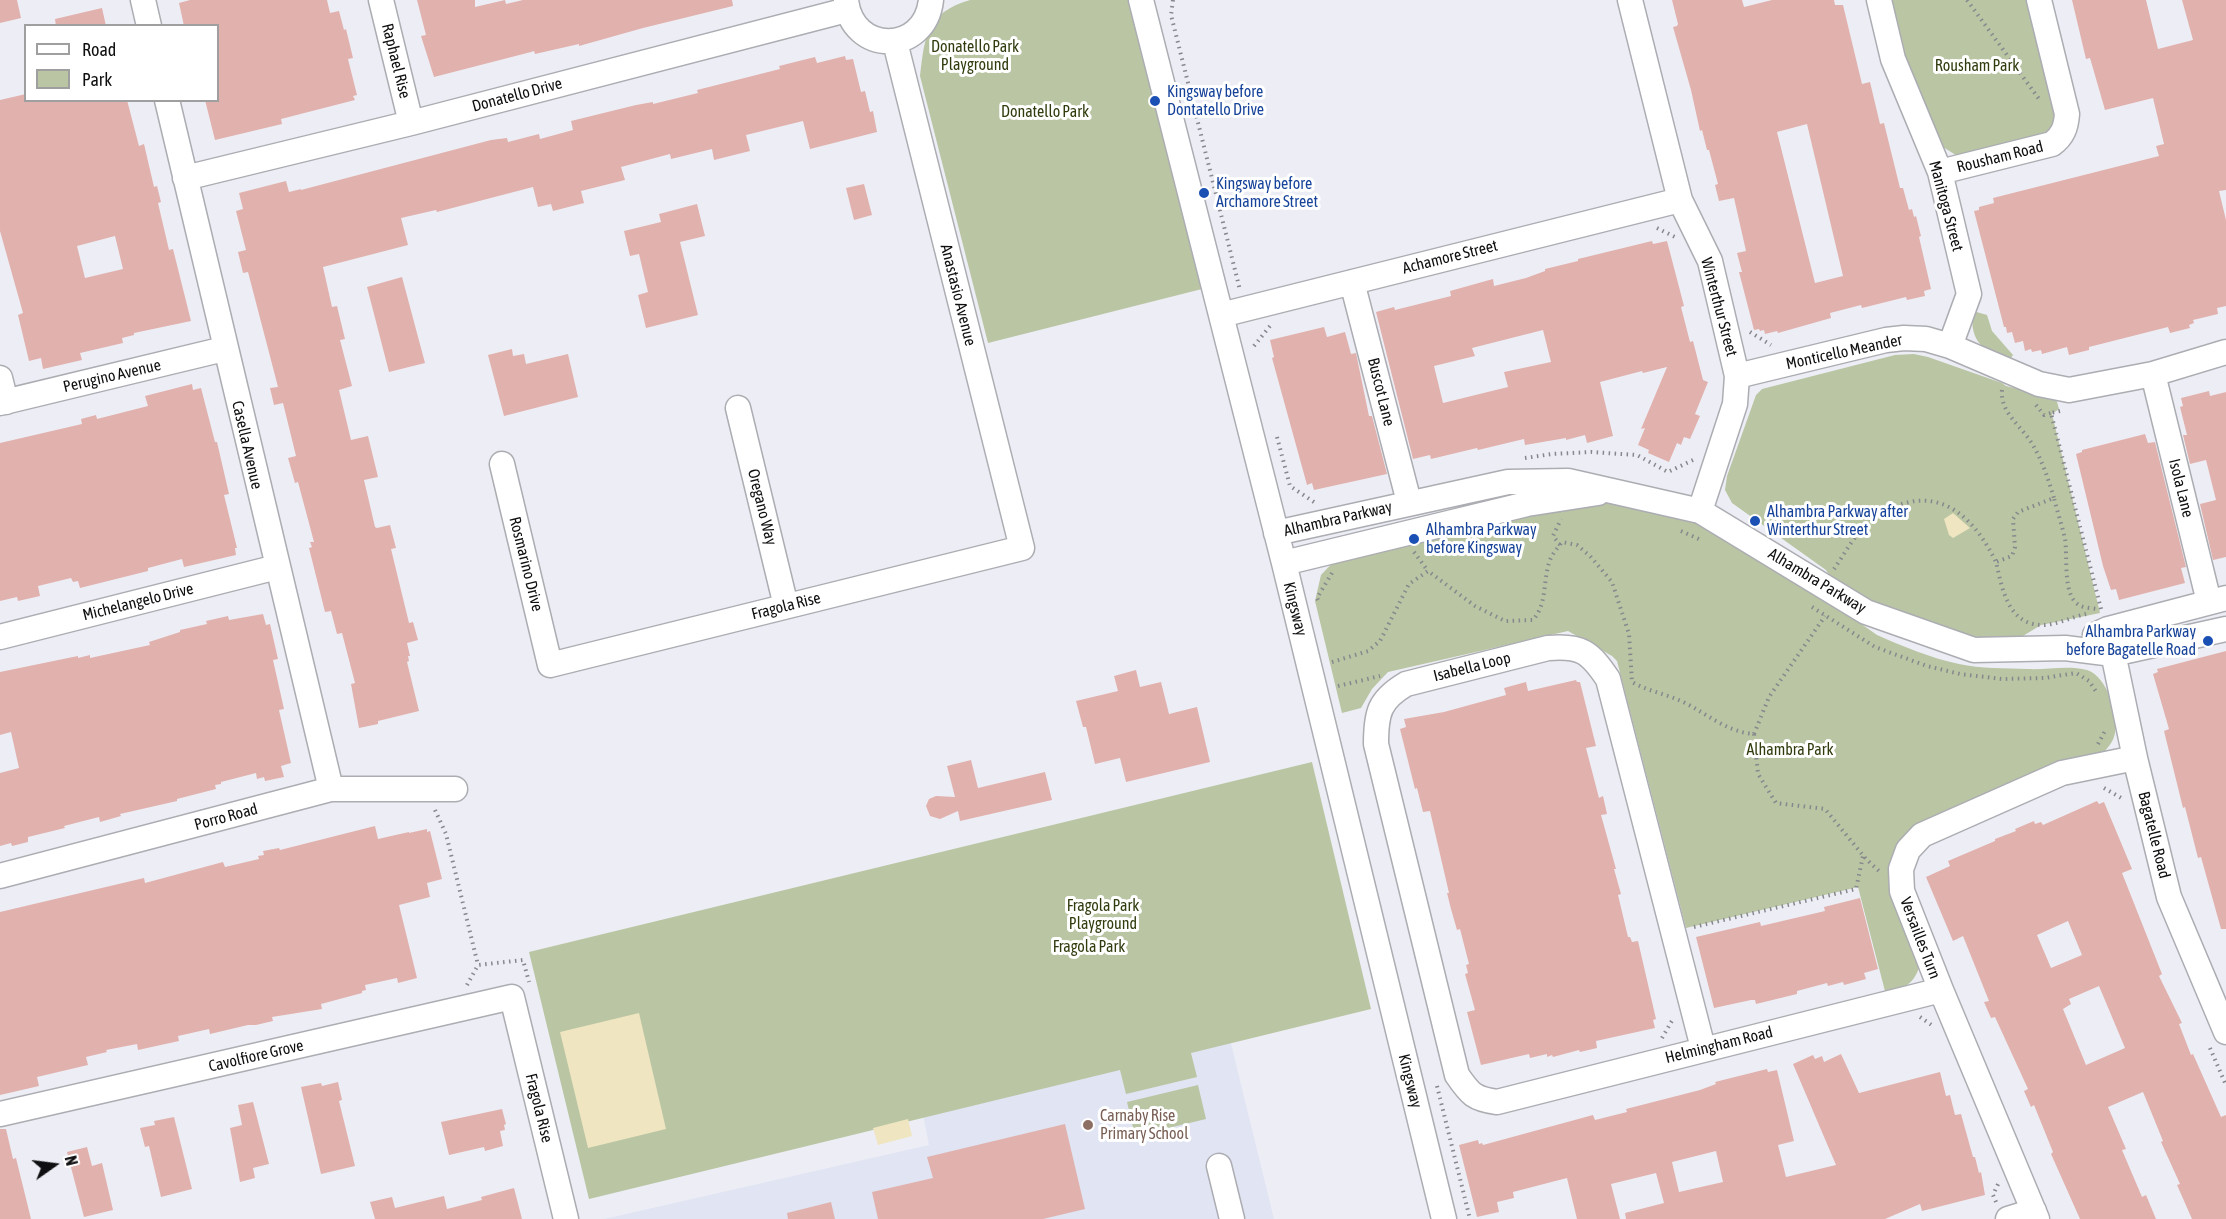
<!DOCTYPE html>
<html>
<head>
<meta charset="utf-8">
<style>
  body { margin:0 }
  #map { position:relative; width:2226px; height:1219px; overflow:hidden; background:#edeef5; font-family:"Asap Condensed",sans-serif }
  canvas { display:block }
  .legend { position:absolute; left:24px; top:24px; width:195px; height:78px; box-sizing:border-box; background:#fff; border:2px solid #9f9fa0; margin:0; padding:8px 10px; list-style:none; font-size:18px; color:#0f0f11 }
  .legend li { display:flex; align-items:center; gap:12px; height:30px }
  .legend b { width:30px; border:2px solid #9f9fa0 }
  .north { position:absolute; left:24px; top:1135px; width:60px; height:60px; -webkit-text-stroke:4px #fff; paint-order:stroke; rotate:76deg; font-size:16px; font-weight:700; line-height:24px; text-align:center; color:#0f0f11 }
  .north::after { content:''; display:block; margin:auto; width:21px; height:27px; background:#0f0f11; clip-path:polygon(50% 0,100% 100%,50% 72%,0 100%) }
</style>
</head>
<body>
<div id="map">
<canvas width="2226" height="1219"></canvas>
<ul class="legend">
<li><b style="height:8px;background:#fff"></b>Road</li>
<li><b style="height:16px;background:#b9c5a3"></b>Park</li>
</ul>
<div class="north">N</div>
</div>
<script>
const c = document.querySelector('canvas').getContext('2d');
c.lineJoin = 'round';
function paint(path, color) {
  c.fillStyle = color;
  c.fill(path, 'evenodd');
}
function stroke(path, color, width, dash) {
  c.strokeStyle = color;
  c.lineWidth = width;
  c.lineCap = dash ? 'butt' : 'round';
  c.setLineDash(dash || []);
  c.stroke(path);
}
function drawText(font, color, halo, rows, align = 'center') {
  c.font = font + ' "Asap Condensed",sans-serif';
  c.lineWidth = 6;
  c.setLineDash([]);
  c.textBaseline = 'middle';
  c.strokeStyle = halo;
  c.fillStyle = color;
  for (const [text, x, y, turn = 0] of rows) {
    c.save();
    c.translate(x, y);
    c.rotate((+turn || 0) * Math.PI / 180);
    c.textAlign = isNaN(turn) ? turn : align;
    if (halo) c.strokeText(text, 0, 0);
    c.fillText(text, 0, 0);
    c.restore();
  }
}
const built = new Path2D(`
  M1223 1011 1274 1219H604L929 1145 921 1105Z`);
const green = new Path2D(`
  M970 0H1133L1202 289 988 343 920 76C925 36 926 13 970 0Z
  M1889 0H2028L2057 118 2052 132 1959 157 1943 147 1938 141 1903 58Z
  M1973 311 1987 315 1992 331 2013 355 2009 361C1983 350 1969 342 1973 311Z
  M1914 354 1928 357 2002 383 2006 386 2056 398 2059 409 2052 414 2100 613 2041 625 2018 639 1983 638 1913 624 1867 604 1831 578 1826 570 1732 503 1725 490 1727 476 1756 395 1762 389 1895 355Z
  M1612 491 1700 511 1877 635C1904 647 1931 658 1959 664 1981 669 2005 668 2028 669 2047 670 2068 665 2087 670 2107 676 2121 718 2114 737 2112 743 2108 747 2104 752L1905 838 1920 964C1915 984 1904 988 1886 995L1858 887 1686 928 1617 661 1612 656 1568 631 1388 672 1372 689 1361 708 1342 713 1315 601 1321 575 1338 557Z
  M1312 762 1371 1009 1191 1053 1197 1077 1126 1094 1120 1070 589 1199 529 952Z
  M1198 1085 1206 1119 1135 1136 1127 1102Z`);
const sand = new Path2D(`
  M1953 513 1970 528 1953 538 1949 535 1944 519Z
  M639 1013 666 1129 588 1148 560 1032Z
  M908 1119 912 1136 878 1145 873 1128Z`);
const building = new Path2D(`
  M0 0H17L21 18 0 23Z
  M190 0H327L330 13 339 11 344 30 346 29 353 58 348 59 357 95 353 96 355 100 281 119 282 124 215 140 205 100H218V26H184L179 3Z
  M417 0H475V7L505 0 506 4 523 0H732L733 6 643 28 579 46V44L535 54 534 51 531 52 434 77 421 36 426 35Z
  M1672 0H1742L1744 7 1772 0H1834L1835 5H1843L1862 84 1870 82 1880 124 1884 123 1900 188H1903L1909 210 1912 209 1914 217 1916 216 1921 236 1919 237 1931 289 1924 291 1925 296 1907 300 1906 297 1862 308 1861 305 1830 313 1831 318 1778 333 1777 331 1765 334 1764 330 1760 331 1759 329 1754 330 1739 272H1742L1737 253 1746 251 1734 198 1719 201 1715 185 1718 184 1709 150H1707L1702 130 1700 131 1691 90 1673 27 1677 26 1678 24ZM1807 124 1843 276 1815 283 1777 132Z
  M2072 0H2146L2158 49 2193 40 2182 0H2226V190L2219 191 2226 220V306L2217 308 2218 314 2193 320 2194 323 2189 325 2190 328 2170 333 2168 327 2089 347V350L2069 355 2067 347 2042 354 2041 350 2032 352 2031 349 2025 351 2023 341 2015 343 2012 332 2007 333 2006 327H2004L1974 211 1979 210V207L1994 203 1993 198 2159 156 2156 146 2164 144 2153 98 2105 110 2090 58 2086 59Z
  M102 8 106 26H56L55 19Z
  M845 56 846 60 853 59 861 92 865 91 870 112 873 111 877 132 810 149 803 121 746 135 750 151 714 160 712 149 671 159 670 154 621 167 625 180 581 191 584 203 553 211 551 204 538 207 533 187 437 212 436 210 401 218 408 245 323 267 332 307 337 306 345 339 340 340 352 386 339 390 351 440 368 436 378 477 364 480 375 527 377 528 390 525 396 548 391 549 409 623 413 622 418 640 407 643 410 656H408L409 661 407 662 419 711 378 721V724L359 728 351 684 355 683 342 633 337 634 331 611 325 612 309 548 312 547 310 542H314L298 482 295 483 288 458 296 456 283 403 274 405 270 388 278 387 248 272 243 273 238 252 246 250 236 211 243 209 239 193 286 181 289 192 301 189V190L491 140 507 138 508 142 539 134 540 139 573 130 571 121 636 105 653 102V104L698 93 697 90 780 69 779 66 815 57 817 63Z
  M26 94V100H127L139 146 144 144 154 187 157 186 161 202 158 203 169 250 173 249 191 321 134 333V335L122 338 123 343 80 353 82 360 43 369 41 358 29 361 18 315 23 313 0 231V100ZM115 236 123 269 85 278 77 246Z
  M864 184 872 215 854 220 846 188Z
  M697 204 705 236 680 242 698 315 646 328 638 295 648 292 639 254 630 256 624 231 661 222 659 214Z
  M1652 241 1653 244 1667 241 1684 306 1681 307 1690 342 1693 341 1703 380 1708 382 1695 414 1700 416 1690 439 1684 437 1681 445 1677 443 1669 462 1648 453 1649 450 1638 445 1645 428 1641 429 1667 367 1643 373 1642 371 1600 382 1613 436 1587 443 1585 435 1566 440V438L1525 445 1524 439 1478 450 1477 448 1431 459 1430 455 1413 459 1376 312 1394 307 1395 310 1451 296 1450 291 1493 279 1494 286 1526 278 1545 271V269L1578 261V259ZM1543 330 1551 362 1504 372 1508 387 1443 403 1434 366 1475 356 1472 348Z
  M402 277 425 363 389 372 367 287Z
  M1324 327 1327 337 1345 332 1351 354 1356 353 1369 416H1372L1387 474 1314 490 1312 483 1307 485 1272 358 1274 357 1270 340Z
  M512 349 513 356 524 354 526 364 568 354 578 397 504 416 488 355Z
  M192 384 193 390 201 388 215 442H217L229 494 224 495 237 548H235L236 555 184 567 182 559 148 568V571L80 588 78 581 73 582 71 578 38 586 40 596 18 601 17 597 0 601V443L82 424 81 419 96 415 97 419 148 406 145 396Z
  M2209 391 2210 396 2226 392V557L2213 560 2200 504 2216 500 2206 460 2190 464 2183 435H2187L2180 407 2183 406 2181 398Z
  M2145 434 2148 443 2155 442 2186 567 2181 568 2185 583 2119 600 2116 589 2111 590 2103 566 2076 454 2082 452V450Z
  M263 614 266 625 270 624 278 659 273 660 284 709 279 710 291 763 281 766 284 777 265 781 264 777 257 779 256 773 221 782V784L215 785 216 789 177 799V801L120 814 121 816 100 822 99 817 64 826 65 828 28 837V842L12 846 11 843 0 846V773L19 768 11 732 0 735V672L68 658 78 656V658L90 655V658L150 645 149 642 180 632V630L207 624 206 621 228 616 229 620Z
  M2226 651V929H2221L2201 857 2198 858 2185 807 2183 808 2164 731 2169 729 2153 674 2158 672 2157 669Z
  M1136 670 1140 687 1161 682 1169 714 1197 707 1210 762 1126 782 1120 758 1095 764 1086 727H1083L1076 701 1118 691 1114 676Z
  M1576 680 1577 682H1580L1596 746 1586 748 1599 798 1603 796 1607 814 1601 815 1616 869H1614L1621 894 1618 895 1628 937H1630L1632 942 1638 941 1656 1019 1653 1020 1655 1028 1596 1041 1597 1048 1580 1052 1579 1050 1553 1057 1552 1055 1547 1057V1054L1530 1058 1529 1054 1481 1065 1467 1012 1475 1010 1465 974 1468 973 1466 965 1469 964 1460 929 1457 930 1451 909 1447 893H1449L1430 811 1423 812 1417 788 1415 789 1400 729 1406 727 1404 719 1444 712 1506 695 1504 688 1526 682 1528 691Z
  M971 760 978 788 1045 772 1052 800 960 821 958 811 940 819 930 816 926 806 929 799 936 796 955 797 947 766Z
  M2097 801 2099 804 2104 802 2132 869 2122 873 2162 974 2159 976 2182 1023 2179 1024 2191 1055 2193 1054 2221 1117 2226 1115V1219H2192L2177 1185 2180 1184 2161 1142 2163 1141 2143 1092 2108 1107 2126 1149 2122 1150 2142 1197 2146 1195 2156 1219H2080L2051 1154 2053 1152 2034 1105 2031 1107 2024 1091 2028 1089 1995 1017 1991 1018 1984 1002 1989 1001 1963 936 1953 941 1926 877 1950 866 1948 861 1995 841V839L2016 831 2015 829 2034 821 2035 824 2041 822 2043 825ZM2068 921 2082 955 2051 968 2037 935ZM2099 986 2125 1048 2086 1065 2063 1009 2071 1004 2069 999Z
  M375 826 378 839 409 832V833L427 829V832L430 831 442 879 427 883 430 897 399 905 417 978 398 983 397 978 365 985 366 990 362 991V993L321 1004 322 1009 272 1017 273 1021 256 1025H248L210 1034 209 1029 178 1036 179 1041 138 1050 137 1044 106 1050 107 1052 86 1057 88 1065 37 1077 39 1086 0 1095V912L144 878 145 883 223 862 225 867 259 859 258 856 264 855 263 851 279 848 280 850Z
  M1860 898 1878 969 1864 973 1866 979 1844 985 1843 982 1828 986 1827 983 1797 991V994L1756 1004 1755 1000H1751L1714 1008 1696 937 1760 922 1761 926 1825 911 1824 907Z
  M1841 1054 1859 1093 1940 1072 1946 1096 1950 1095 1955 1115 1961 1114 1973 1157H1975L1979 1173 1981 1172 1985 1195 1922 1211 1920 1204 1885 1219H1626L1625 1213 1664 1203 1656 1173 1611 1184 1620 1219H1577L1567 1178 1513 1192 1514 1198 1497 1202 1499 1212 1477 1217 1459 1145 1478 1140 1479 1144 1482 1143 1483 1145 1593 1115 1595 1120 1627 1112 1626 1109 1700 1090 1716 1084 1715 1082 1767 1069 1768 1072 1777 1070 1794 1141 1778 1145 1786 1177 1836 1165 1793 1064 1813 1055 1815 1059 1822 1056 1824 1062ZM1716 1151 1723 1182 1679 1192 1672 1162Z
  M338 1082 342 1100 339 1101 355 1166 321 1174 301 1087 321 1083 322 1086Z
  M253 1102 269 1164 253 1168 255 1178 240 1182 230 1128 242 1125 238 1105Z
  M502 1109 506 1124 504 1125 505 1130 500 1131 503 1146 485 1151 484 1147 449 1155 441 1122Z
  M174 1117 192 1189 161 1197 149 1146 145 1147 140 1128 155 1125 154 1121Z
  M1065 1124 1085 1209 1043 1219H878L872 1192 933 1178 927 1157Z
  M0 1129H6L13 1159 16 1158 31 1219H0Z
  M87 1147 92 1166 102 1163 113 1210 84 1217 67 1152Z
  M514 1188 522 1219H375L370 1202 392 1197 395 1208 444 1196 447 1209 482 1200 481 1197Z
  M831 1202 835 1219H788L787 1213Z`);
const path = new Path2D(`
  M1173 0 1171 15 1240 290
  M1967 0 2039 99
  M1657 228 1675 237
  M1750 332 1771 345
  M1254 346 1270 326
  M2002 390C2000 412 2020 425 2031 442 2042 459 2048 479 2054 498
  M2036 405 2044 415 2051 413
  M2060 411 2051 413 2101 609
  M1277 437 1290 486 1314 502
  M1525 458 1552 454 1591 452 1637 455 1668 472 1693 460
  M1681 531 1701 540
  M1560 545 1553 536 1561 519
  M1414 552 1428 571
  M1834 569C1845 553 1856 533 1870 520 1878 513 1889 509 1899 505 1946 488 1977 523 1996 562
  M1318 600 1317 598 1332 573
  M1812 607 1875 647 1927 666 1960 674 2002 679 2044 678 2076 673 2089 681 2097 693
  M2086 614C2072 617 2054 626 2040 625 2007 623 2002 587 1996 562L2012 556 2015 547 2013 519 2018 512 2054 498C2057 511 2062 525 2065 539 2068 556 2062 595 2079 605 2083 608 2092 608 2097 609
  M1332 662 1368 651 1380 641 1409 584 1428 571 1475 606 1505 621 1533 620C1547 604 1543 582 1549 563 1551 555 1557 549 1562 542L1577 545 1590 556 1612 582 1629 634 1632 682C1649 692 1668 694 1685 703 1709 715 1727 732 1754 734L1758 774 1776 803 1825 809 1866 859 1880 872
  M1338 686 1380 676
  M1754 734 1769 697 1825 616
  M2098 744 2106 729
  M2104 788 2123 799
  M435 810 446 834 478 965
  M1694 927 1856 889 1863 856
  M467 985 478 965 523 960 529 982
  M1920 1017 1933 1026
  M1662 1038 1673 1019
  M2210 1048 2226 1085
  M1437 1086 1470 1219
  M1996 1202 1993 1195 1999 1182`);
const minor = new Path2D(`
  M143 0 149 26
  M381 0 411 123
  M846 0C852 55 925 55 931 0
  M1141 0 1284 563 1444 1219
  M1630 0 1680 200 1710 261 1737 376 1735 404 1700 511
  M1879 0 1893 59 1940 172 1969 294 1950 346
  M167 100 331 789
  M1940 172 2052 144C2063 136 2066 127 2067 114L2039 0
  M185 178 411 123 847 10
  M1352 282 1409 502
  M1221 315 1680 200
  M2153 374 2209 602
  M1737 376 1886 340 1904 338 1926 339 1950 346 2039 384 2069 390 2153 374 2226 352
  M0 378 6 402
  M0 403 224 349
  M738 408 786 606
  M502 464 550 665 1022 548 895 42
  M1276 533 1508 482 1568 481 1700 511 1866 612 1974 650 2065 648 2113 654 2226 629
  M1284 563 1527 504 1598 493
  M2108 629 2135 758 2169 897 2226 1032
  M2095 635 2108 629 2226 598
  M0 637 277 567
  M0 876 331 789H455
  M1703 1048 1608 679C1590 652 1581 645 1548 648L1406 684C1379 700 1376 713 1376 744L1457 1075C1470 1094 1474 1099 1497 1102L1941 990
  M0 1114 512 997 566 1219
  M1219 1166 1232 1219
  M2008 1219 2034 1211
  M2037 1219 1941 990 1902 891 1901 869 1908 850 1922 835 2062 773 2135 758`);
const markers = [
  [1155,101,6,"#1a4fb4"],
  [1204,193,6,"#1a4fb4"],
  [1755,521,6,"#1a4fb4"],
  [1414,539,6,"#1a4fb4"],
  [2208,641,6,"#1a4fb4"],
  [1088,1125,6,"#8d6e63"]
];
const parkNames = [
  ["Donatello Park",975,47],
  ["Playground",975,65],
  ["Rousham Park",1977,66],
  ["Donatello Park",1045,112],
  ["Alhambra Park",1790,750],
  ["Fragola Park",1103,906],
  ["Playground",1103,924],
  ["Fragola Park",1089,947]
];
const streetNames = [
  ["Raphael Rise",396,61,76],
  ["Donatello Drive",517,95,-15],
  ["Rousham Road",2000,157,-14],
  ["Manitoga Street",1946,206,75],
  ["Achamore Street",1450,257,-14],
  ["Anastasio Avenue",958,295,76],
  ["Winterthur Street",1719,307,75],
  ["Monticello Meander",1844,352,-12],
  ["Perugino Avenue",112,376,-13],
  ["Buscot Lane",1381,392,76],
  ["Casella Avenue",247,445,77],
  ["Isola Lane",2181,488,76],
  ["Oregano Way",762,507,76],
  ["Alhambra Parkway",1338,519,-13],
  ["Rosmarino Drive",526,564,76],
  ["Alhambra Parkway",1817,581,31],
  ["Michelangelo Drive",138,602,-14],
  ["Fragola Rise",786,606,-14],
  ["Kingsway",1295,609,76],
  ["Isabella Loop",1472,667,-14],
  ["Porro Road",226,817,-15],
  ["Bagatelle Road",2154,835,76],
  ["Versailles Turn",1920,938,69],
  ["Helmingham Road",1719,1045,-14],
  ["Cavolfiore Grove",256,1056,-13],
  ["Kingsway",1410,1081,76],
  ["Fragola Rise",539,1108,76]
];
const transitNames = [
  ["Kingsway before",1167,92],
  ["Dontatello Drive",1167,110],
  ["Kingsway before",1216,184],
  ["Archamore Street",1216,202],
  ["Alhambra Parkway after",1767,512],
  ["Winterthur Street",1767,530],
  ["Alhambra Parkway",1426,530],
  ["before Kingsway",1426,548],
  ["Alhambra Parkway",2196,632,"right"],
  ["before Bagatelle Road",2196,650,"right"]
];
const educationNames = [
  ["Carnaby Rise",1100,1116],
  ["Primary School",1100,1134]
];
paint(built, '#e1e4f2');
paint(green, '#b9c5a3');
paint(sand, '#efe5c0');
paint(building, '#e1b1ad');
stroke(minor, '#acadb3', 27);
stroke(path, '#87888d', 4, [1.5, 4.5]);
stroke(minor, '#fff', 24);
for (const [x, y, r, color] of markers) {
  const dot = new Path2D();
  dot.arc(x, y, r, 0, 2 * Math.PI);
  c.fillStyle = color;
  c.fill(dot);
  stroke(dot, '#fff', 2);
}
drawText('16px', '#303c0e', '#fff', parkNames);
drawText('16px', '#0f0f11', '#fff', streetNames);
drawText('16px', '#164399', '#fff', transitNames, 'left');
drawText('16px', '#785e54', '#fff', educationNames, 'left');
</script>
</body>
</html>
